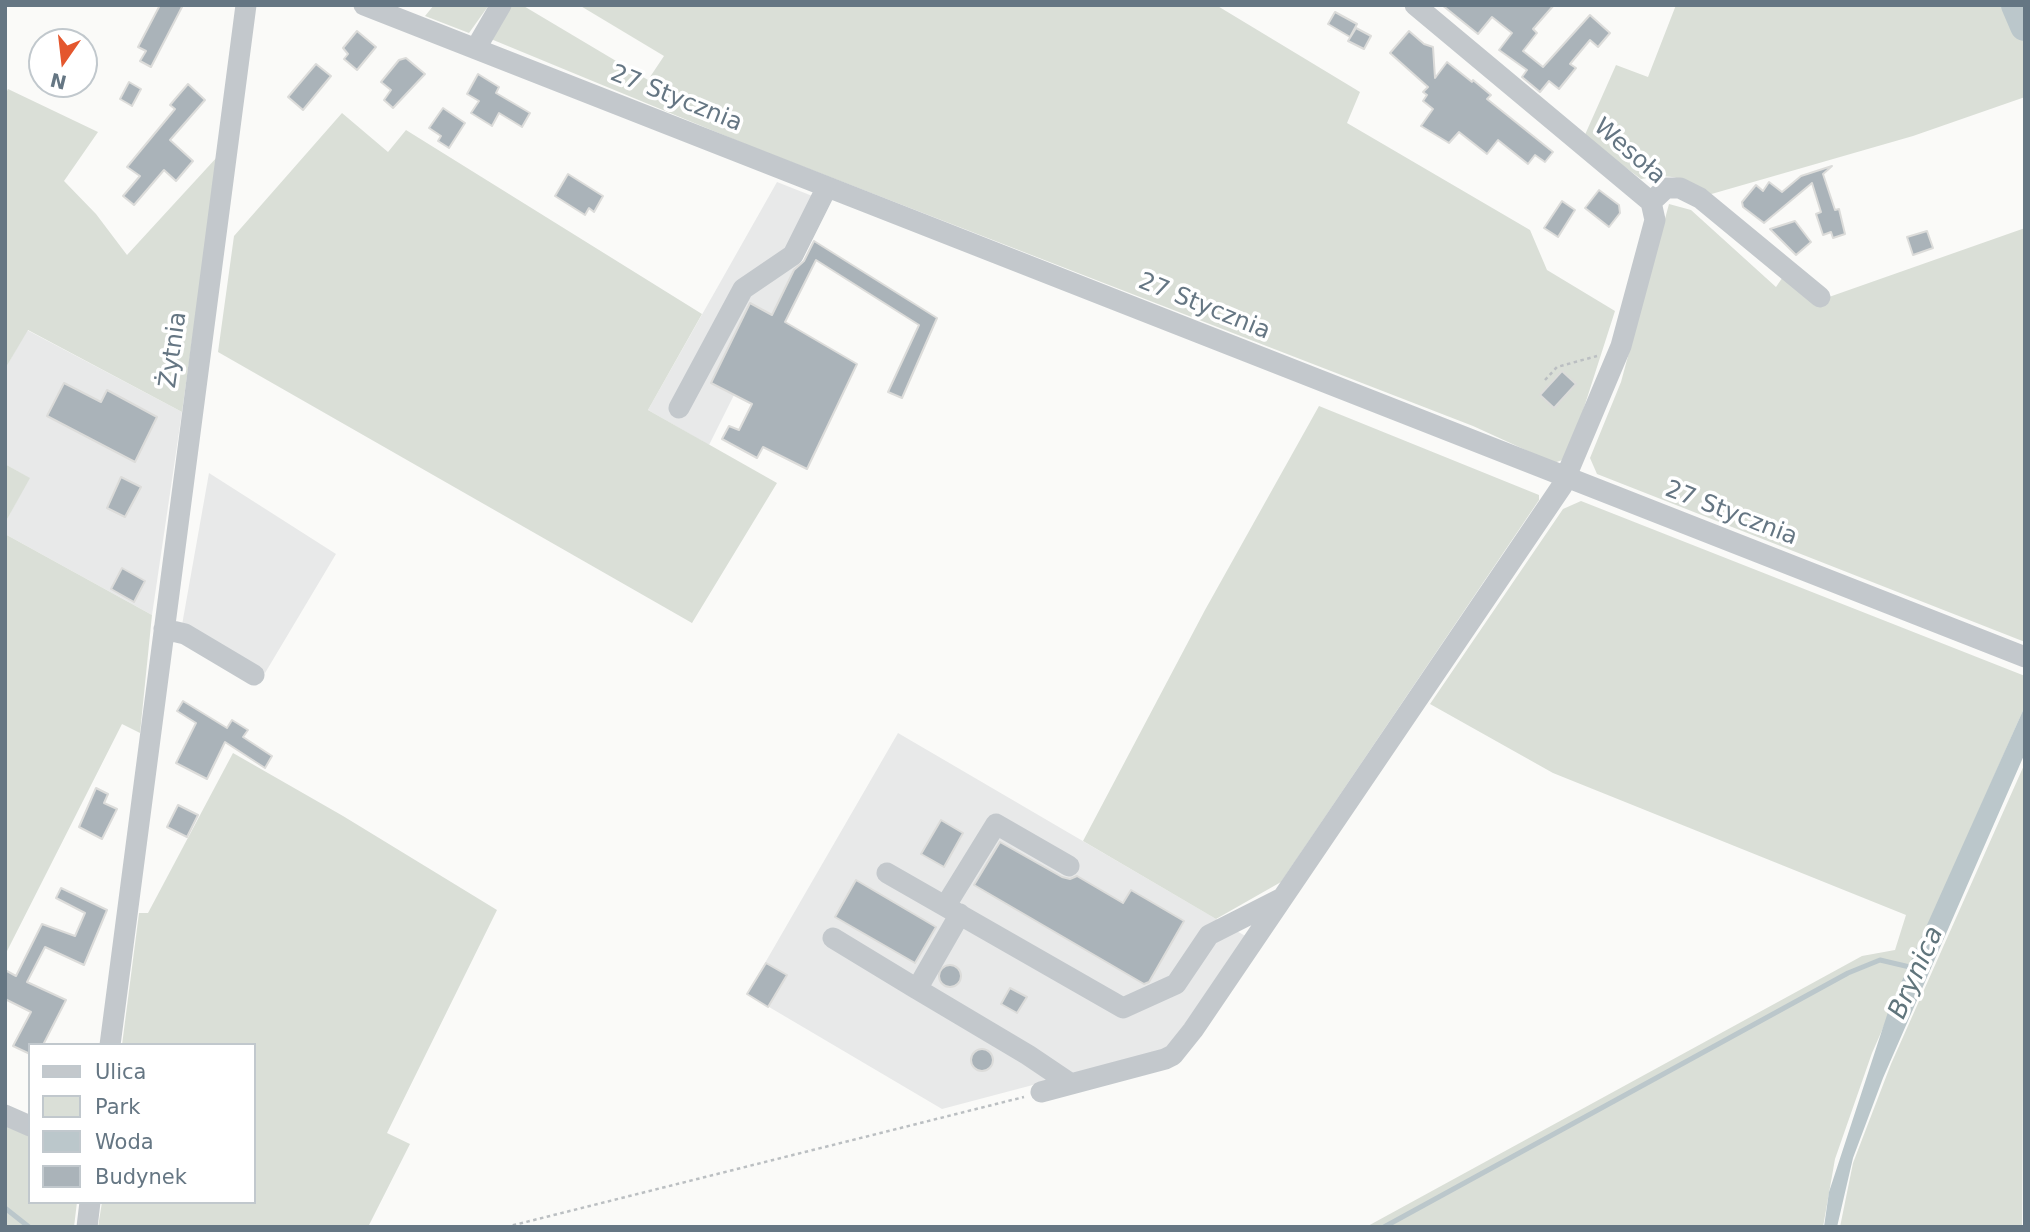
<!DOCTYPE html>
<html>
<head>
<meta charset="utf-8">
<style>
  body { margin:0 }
  #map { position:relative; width:2030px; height:1232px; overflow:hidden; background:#fafaf8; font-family:"DejaVu Sans",sans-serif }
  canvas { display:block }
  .frame { position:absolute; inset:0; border:7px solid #657683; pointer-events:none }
  .legend { position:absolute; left:28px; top:1043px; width:228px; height:161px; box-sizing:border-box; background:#fff; border:2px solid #c1c8cd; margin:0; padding:9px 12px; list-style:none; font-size:21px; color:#657683 }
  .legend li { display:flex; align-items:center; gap:14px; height:35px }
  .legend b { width:35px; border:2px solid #c1c8cd }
  .north { position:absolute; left:28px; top:28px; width:70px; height:70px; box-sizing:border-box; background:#fff; border:2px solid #c1c8cd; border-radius:50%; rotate:194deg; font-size:19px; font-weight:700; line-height:28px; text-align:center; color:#657683 }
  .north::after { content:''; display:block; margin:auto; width:24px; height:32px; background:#e4572e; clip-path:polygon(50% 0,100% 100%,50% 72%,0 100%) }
</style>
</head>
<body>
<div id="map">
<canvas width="2030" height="1232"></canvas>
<div class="frame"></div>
<ul class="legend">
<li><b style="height:9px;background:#c3c8cc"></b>Ulica</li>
<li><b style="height:19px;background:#dadfd7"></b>Park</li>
<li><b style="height:19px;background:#bbc7cb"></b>Woda</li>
<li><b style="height:19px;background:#aab3b9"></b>Budynek</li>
</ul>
<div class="north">N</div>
</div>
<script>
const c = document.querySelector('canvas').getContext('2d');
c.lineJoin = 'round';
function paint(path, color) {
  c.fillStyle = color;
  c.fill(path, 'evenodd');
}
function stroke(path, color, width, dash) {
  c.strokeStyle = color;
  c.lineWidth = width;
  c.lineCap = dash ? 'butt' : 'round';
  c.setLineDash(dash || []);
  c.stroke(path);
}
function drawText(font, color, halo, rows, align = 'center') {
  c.font = font + ' "DejaVu Sans",sans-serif';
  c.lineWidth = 7;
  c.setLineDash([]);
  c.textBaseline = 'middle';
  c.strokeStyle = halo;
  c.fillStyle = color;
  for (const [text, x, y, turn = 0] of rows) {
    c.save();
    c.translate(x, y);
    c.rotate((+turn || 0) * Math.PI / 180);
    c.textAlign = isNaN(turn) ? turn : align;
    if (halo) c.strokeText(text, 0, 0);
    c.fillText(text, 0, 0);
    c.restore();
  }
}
const built = new Path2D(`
  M777 182 830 203 709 445 648 410Z
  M27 330 182 412 152 615 5 534V523L29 478 5 464V369Z
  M209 473 336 554 265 673 182 625Z
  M898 733 1247 937 1169 1049 942 1109 747 994Z`);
const green = new Path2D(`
  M434 5H489L469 33 425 16Z
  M508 5H522L648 80 664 56 579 5H1216L1360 92 1347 123 1530 230 1547 270 1615 311 1571 448 1565 459 1554 463 1473 426 750 146 486 37Z
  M1676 5H2025V97L1913 136 1708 195C1681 177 1674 173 1641 179L1584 137 1616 65 1648 77Z
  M8 89 98 132 64 181 96 214 127 255 218 156 182 412 28 330 5 369V95Z
  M342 113 388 152 406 130 702 314 648 410 777 483 692 623 218 352 234 236Z
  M1669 204 1691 210 1776 287 1791 265 1829 297 2025 228V642L1597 474 1590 458 1621 382Z
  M1319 406 1539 495V500L1281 882 1216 919 1083 841 1205 610Z
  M5 464 30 478 5 523Z
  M1581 501 2025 676V706L1872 1053 1835 1159 1823 1227H1366L1862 956 1895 950 1906 915 1553 773 1430 704 1563 509Z
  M5 534 152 615 140 733 122 724 5 955Z
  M233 753 343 816 497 910 387 1133 410 1144 368 1227H98L102 1202H254V1045H122L139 913H148Z
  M2025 763 2022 1227H1840L1853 1163 1891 1064Z
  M5 1123 30 1135V1202H77L74 1227H5Z`);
const water = new Path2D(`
  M2025 706V753L1883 1078 1853 1158 1837 1227H1824L1829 1192 1888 1012Z`);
const stream = new Path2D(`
  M5 1208 29 1227
  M1384 1227 1848 973 1880 960 1914 968`);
const river = new Path2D(`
  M2016 5 2025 26`);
const building = new Path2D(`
  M160 5H183L151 67 140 61 146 51 138 47Z
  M1442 5H1554L1533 29 1537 33 1523 51 1543 67 1590 15 1610 33 1598 47 1590 40 1570 64 1576 68 1559 89 1549 81 1540 92 1522 77 1527 70 1499 50 1512 33 1492 17 1478 34Z
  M1335 12 1357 24 1350 37 1328 24Z
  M1356 28 1371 36 1364 49 1348 41Z
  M357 31 376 47 357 70 344 59 348 54 343 48Z
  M1409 31 1424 44 1433 47 1435 78 1447 62 1472 82 1473 80 1491 95 1487 99 1553 152 1545 162 1535 155 1528 164 1498 140 1487 154 1459 132 1449 143 1421 126 1433 109 1423 101 1427 95 1423 92 1428 87 1390 53Z
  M406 58 425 74 393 108 384 100 391 90 381 82 399 60Z
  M316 64 331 76 303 110 288 97Z
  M478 74 499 87 496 93 530 113 522 127 499 113 492 126 471 113 479 101 467 94Z
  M129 82 141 89 132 106 120 99Z
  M188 84 205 100 170 140 193 161 176 181 164 170 134 205 123 196 140 176 127 167 175 109 170 105Z
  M443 108 465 123 449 148 438 141 441 136 429 128Z
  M1832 166 1823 174 1835 210 1839 209 1845 234 1833 238 1831 232 1823 235 1816 214 1821 212 1812 183 1764 223 1743 207 1742 202 1756 185 1763 191 1769 182 1782 192 1801 176Z
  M568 174 603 196 594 212 589 208 585 215 555 196Z
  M1599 190 1619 205 1620 213 1609 227 1585 208Z
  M1562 201 1575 210 1558 237 1544 228Z
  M1795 221 1811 242 1796 255 1770 229Z
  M1927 231 1933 248 1913 255 1907 237Z
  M814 241 937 318 902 398 888 392 919 325 816 260 785 322 857 364 807 469 763 447 757 458 722 439 729 426 739 430 752 404 711 383 750 303 772 315 794 270 804 261Z
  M1562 371 1576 384 1554 408 1540 395Z
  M64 383 101 402 107 390 157 417 135 462 47 416Z
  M121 477 141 487 125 517 107 508Z
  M122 568 145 581 134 602 111 589Z
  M183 701 227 728 232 720 248 730 243 737 272 756 265 768 225 742 207 779 176 763 196 723 177 711Z
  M96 788 108 794 104 803 117 809 102 839 79 827Z
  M178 805 198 815 187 837 167 827Z
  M941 820 963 833 944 867 921 854Z
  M1000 842 1062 877 1070 879 1077 876 1123 903 1131 890 1184 921 1149 982 1144 984 974 885Z
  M856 880 936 927 915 963 835 917Z
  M61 888 107 910 84 965 45 947 27 982 66 1000 43 1045H30V1054L13 1046 31 1012 5 999V970L16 976 42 924 75 936 85 913 56 898Z
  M766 963 787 975 768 1007 747 994Z
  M939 976a11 11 0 1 1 22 0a11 11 0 1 1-22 0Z
  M1010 988 1027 997 1017 1013 1001 1004Z
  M971 1060a11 11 0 1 1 22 0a11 11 0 1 1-22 0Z`);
const path = new Path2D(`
  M1545 380 1557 367 1597 356
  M506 1227 1024 1097`);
const minor = new Path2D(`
  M364 5 2025 657
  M476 48 501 5
  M1651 202 1666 188H1680L1700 198 1820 297
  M679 408 743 289 793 255 827 187
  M164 629 185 634 254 675
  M887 873 1123 1008 1176 984 1209 935 1280 899
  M946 905 996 824 1069 866
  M833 938 917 989 960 914
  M917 989 1028 1055 1071 1084
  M110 1045 246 5
  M1041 1092 1165 1059 1173 1055 1193 1030 1562 486 1621 346 1655 220 1651 202 1415 5
  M5 1115 30 1126
  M87 1227 90 1202`);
const streetNames = [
  ["27 Stycznia",676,99,22],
  ["Wesoła",1629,152,41],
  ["27 Stycznia",1204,307,22],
  ["Żytnia",174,350,-82],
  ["27 Stycznia",1731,514,21]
];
const waterNames = [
  ["Brynica",1917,973,-66]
];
paint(built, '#e8e9e9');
paint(green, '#dadfd7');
paint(water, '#bbc7cb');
stroke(stream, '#bbc7cb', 5);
stroke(river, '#bbc7cb', 30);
paint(building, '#aab3b9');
stroke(building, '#dcdcda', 2);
stroke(path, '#bbbfc2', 2.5, [3.5, 3.5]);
stroke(minor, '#c3c8cc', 21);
drawText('24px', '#657683', '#fff', streetNames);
drawText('italic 26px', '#60757c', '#fff', waterNames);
</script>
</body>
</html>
